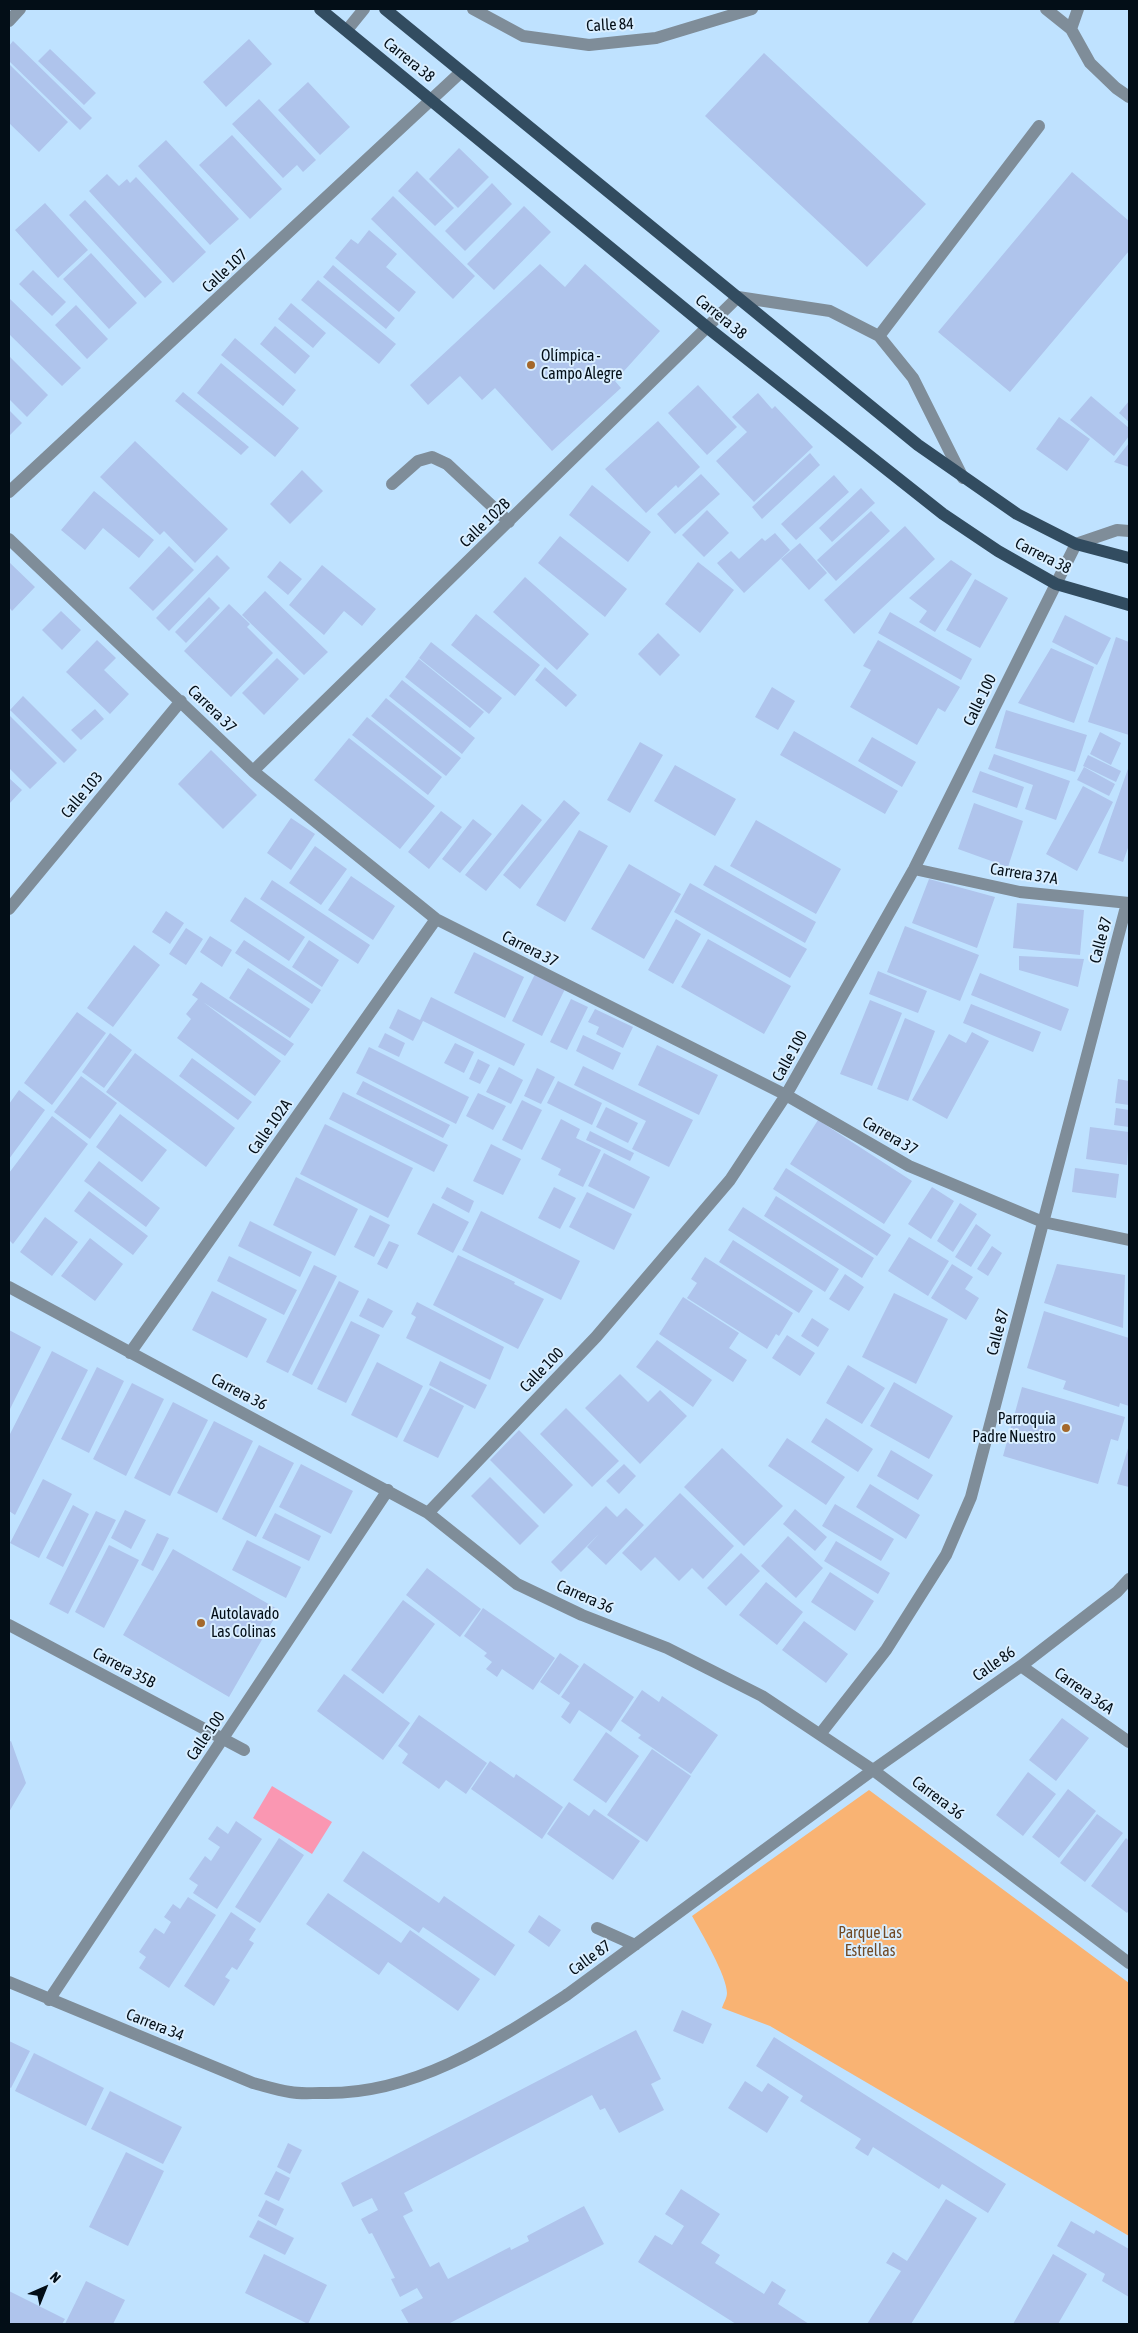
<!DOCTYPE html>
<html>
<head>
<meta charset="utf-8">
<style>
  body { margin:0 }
  #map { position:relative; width:1138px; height:2333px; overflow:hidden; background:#bfe2ff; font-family:"Asap Condensed",sans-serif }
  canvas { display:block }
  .frame { position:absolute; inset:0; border:10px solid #030e17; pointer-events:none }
  .north { position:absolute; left:20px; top:2263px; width:50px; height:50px; -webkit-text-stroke:4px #d9eeff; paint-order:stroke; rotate:44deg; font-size:14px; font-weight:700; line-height:20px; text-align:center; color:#030e17 }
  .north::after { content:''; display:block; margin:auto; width:18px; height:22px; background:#030e17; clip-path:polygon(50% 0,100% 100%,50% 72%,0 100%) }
</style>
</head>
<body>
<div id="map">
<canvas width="1138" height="2333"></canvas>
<div class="frame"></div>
<div class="north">N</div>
</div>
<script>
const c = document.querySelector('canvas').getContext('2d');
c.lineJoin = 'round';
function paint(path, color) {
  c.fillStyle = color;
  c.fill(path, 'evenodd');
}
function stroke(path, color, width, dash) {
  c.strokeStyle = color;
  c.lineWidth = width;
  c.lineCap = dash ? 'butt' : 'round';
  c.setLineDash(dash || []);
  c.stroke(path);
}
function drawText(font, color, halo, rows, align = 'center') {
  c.font = font + ' "Asap Condensed",sans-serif';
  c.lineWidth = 4;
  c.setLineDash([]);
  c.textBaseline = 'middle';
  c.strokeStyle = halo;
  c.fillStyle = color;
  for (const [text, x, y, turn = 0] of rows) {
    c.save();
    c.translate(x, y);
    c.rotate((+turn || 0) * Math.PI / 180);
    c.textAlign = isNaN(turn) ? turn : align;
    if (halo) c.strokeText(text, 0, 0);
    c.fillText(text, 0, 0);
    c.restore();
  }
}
const green = new Path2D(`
  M869 1790 1129 1983V2236L770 2026 722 2008C723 2004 727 1998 727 1993 727 1976 701 1932 692 1916Z`);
const water = new Path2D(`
  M272 1786 332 1822 312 1854 253 1818Z`);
const building = new Path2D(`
  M249 39 272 64 226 107 203 82Z
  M13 41 92 118 80 130 9 61V46Z
  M50 49 96 93 84 105 38 61Z
  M764 53 926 204 867 267 705 116Z
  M9 64 68 122 39 152 9 123Z
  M308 82 350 127 320 155 278 110Z
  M259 99 316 160 303 172 297 165 283 178 232 124Z
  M232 135 282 189 250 219 199 165Z
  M166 140 239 219 210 245 138 166Z
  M459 148 489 177 458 208 429 179Z
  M417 171 454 208 435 226 398 191Z
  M1072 172 1129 221V251L1010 392 938 332Z
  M107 174 119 186 127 179 130 183 136 177 206 252 173 283 89 191Z
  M492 183 512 204 465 251 445 231Z
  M393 196 475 276 453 299 371 219Z
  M85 200 162 282 145 298 69 215Z
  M45 203 88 250 58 278 15 230Z
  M524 206 551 232 494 290 467 264Z
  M369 230 397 254 386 267 416 292 399 312 335 258 351 239 358 244Z
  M91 253 137 303 109 329 63 279Z
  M540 264 565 287 585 264 660 331 615 381 621 388 552 451 495 388 482 400 460 376 428 405 410 385Z
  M333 265 395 318 386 329 323 277Z
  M33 270 66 302 52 316 19 284Z
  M318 280 396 344 379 364 301 300Z
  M9 298 81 368 62 386 9 334Z
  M291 303 326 333 313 348 278 319Z
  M76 305 108 339 87 359 55 325Z
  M275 326 310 356 295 374 260 344Z
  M235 338 296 390 283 406 221 355Z
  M9 356 48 395 27 417 9 399Z
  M221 363 299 428 275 457 197 393Z
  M698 385 737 427 707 455 668 413Z
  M183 392 249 447 241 455 175 401Z
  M758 393 772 409 775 406 813 447 754 502 716 461 747 432 732 417Z
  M1091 396 1129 428V436L1114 456 1070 420Z
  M1129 401V422L1119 413Z
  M9 410 22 423 9 436Z
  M1059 417 1090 439 1067 471 1036 449Z
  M658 421 700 467 678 488 676 485 646 513 605 469Z
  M135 441 228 529 195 563 164 531 160 535 100 477Z
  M1129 443V467L1114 462Z
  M810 453 820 465 762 519 752 507Z
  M302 470 323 491 290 524 270 504Z
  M701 474 720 494 675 534 657 514Z
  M834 475 849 492 796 540 781 524Z
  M592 485 651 532 628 562 569 515Z
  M861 488 875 503 832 542 819 528Z
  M94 491 154 540 139 558 103 528 85 550 61 530Z
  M707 510 729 533 704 557 682 535Z
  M871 511 890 531 836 581 817 560Z
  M905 526 935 559 854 634 824 600Z
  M775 533 790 550 744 593 717 563 731 551 739 559 762 538 765 541Z
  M560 536 627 589 605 617 538 563Z
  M800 543 827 573 809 590 781 559Z
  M169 546 194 570 153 611 129 588Z
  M217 555 230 568 169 631 156 618Z
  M951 560 972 574 935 632 919 622 927 611 909 598Z
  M280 561 302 579 288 595 267 577Z
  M9 562 35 587 12 611 9 607Z
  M698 562 734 590 700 633 665 604Z
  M322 565 376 609 362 626 344 611 324 635 289 605Z
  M525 577 589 634 557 670 493 612Z
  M975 579 1008 598 980 648 946 630Z
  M265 591 328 652 304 675 242 615Z
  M209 597 220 608 186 643 175 632Z
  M229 604 250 624 247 627 273 653 231 697 184 651Z
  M61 611 81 630 62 650 42 630Z
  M890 612 972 659 961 680 878 633Z
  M476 614 540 665 515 696 451 645Z
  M1065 615 1111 638 1097 665 1052 642Z
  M658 633 680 655 660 676 638 654Z
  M1116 637 1129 642V735L1088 722Z
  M97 640 116 658 104 670 129 694 110 714 66 672Z
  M878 640 960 687 945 712 938 708 917 745 850 707 871 670 863 666Z
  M431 642 502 698 489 714 419 658Z
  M1051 648 1094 667 1074 723 1018 703Z
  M277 658 299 679 264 715 242 693Z
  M419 659 484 712 470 728 405 677Z
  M545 667 577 695 566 707 535 680Z
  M402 680 475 738 462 754 389 696Z
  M772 687 795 701 778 730 755 717Z
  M23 696 77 750 64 763 10 710Z
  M386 698 461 758 446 776 371 716Z
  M95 709 104 719 81 740 71 730Z
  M1006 710 1087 735 1075 772 995 748Z
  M9 715 57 763 30 789 9 768Z
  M367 717 442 777 428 795 352 735Z
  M794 731 898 791 885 814 780 755Z
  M1100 732 1121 743 1111 765 1090 754Z
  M872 737 916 762 902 787 858 761Z
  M349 738 435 806 400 849 314 780Z
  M640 742 663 755 630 813 607 800Z
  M211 750 257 795 223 829 178 784Z
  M994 754 1070 781 1056 820 1025 809 1033 785 988 769Z
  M1088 755 1121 771 1116 782 1083 766Z
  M675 765 736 799 715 836 654 801Z
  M1129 766V845L1123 862 1098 853Z
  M1084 767 1115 784 1109 796 1077 780Z
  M980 771 1024 787 1017 808 972 792Z
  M9 778 22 790 9 804Z
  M1083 786 1113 802 1077 871 1046 854Z
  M564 800 580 813 520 889 503 875Z
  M974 803 1023 821 1008 867 958 849Z
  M522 804 542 820 486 891 465 875Z
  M441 811 462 827 429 869 408 852Z
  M291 818 315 834 291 870 267 853Z
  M473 819 492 834 460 873 442 859Z
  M756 820 841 869 816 914 730 866Z
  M579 830 608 846 565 922 536 905Z
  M315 846 347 869 321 905 289 883Z
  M629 864 681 894 644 959 591 929Z
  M715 865 816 922 805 943 703 885Z
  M351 876 395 906 373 940 328 910Z
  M929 879 995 897 977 948 912 923Z
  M272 880 370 945 358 964 260 899Z
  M690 883 807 949 790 978 674 912Z
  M245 897 305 937 289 961 230 921Z
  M1017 903 1084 910 1080 955 1013 948Z
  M166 911 184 923 170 944 152 932Z
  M676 919 701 934 673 984 648 970Z
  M905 926 979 955 960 1001 887 972Z
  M186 928 203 939 186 965 169 954Z
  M210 936 232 950 222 967 200 952Z
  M708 939 791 986 764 1034 681 987Z
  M244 940 321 990 312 1004 235 953Z
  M309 940 339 960 322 987 292 967Z
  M134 945 160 965 113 1027 87 1008Z
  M474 952 524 977 505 1018 454 993Z
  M1019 956 1084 959 1078 987 1019 970Z
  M248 968 310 1009 290 1038 229 998Z
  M878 971 927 991 918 1013 869 994Z
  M980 973 1069 1009 1061 1031 971 995Z
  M535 974 565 989 542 1036 512 1021Z
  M201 982 294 1044 285 1056 203 1002 281 1061 255 1096 177 1038 191 1019 186 1014 198 999 192 995Z
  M431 997 525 1044 514 1066 423 1021 413 1041 389 1028 398 1009 420 1020Z
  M571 999 588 1007 567 1050 550 1042Z
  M870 1000 902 1013 872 1086 840 1074Z
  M971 1004 1041 1032 1033 1052 963 1023Z
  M595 1009 633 1027 623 1048 596 1034 599 1027 588 1022Z
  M77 1012 106 1033 52 1105 24 1083Z
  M905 1018 935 1031 908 1101 877 1089Z
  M972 1032 989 1041 947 1119 912 1100 949 1034 966 1043Z
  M110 1033 132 1050 104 1088 82 1072Z
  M385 1033 405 1043 399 1057 378 1047Z
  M583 1035 621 1053 613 1070 576 1051Z
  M455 1043 474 1052 464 1073 444 1063Z
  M657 1045 718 1075 699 1115 638 1085Z
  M369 1047 469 1097 456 1124 356 1073Z
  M135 1053 235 1128 206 1167 106 1092Z
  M192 1058 252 1102 238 1120 179 1076Z
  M478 1059 490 1065 480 1084 469 1079Z
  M583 1066 693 1120 669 1167 632 1149 646 1121 574 1085Z
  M499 1067 523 1080 511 1104 486 1092Z
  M537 1068 555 1077 541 1104 524 1096Z
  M81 1076 117 1103 90 1139 54 1112Z
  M1118 1079 1129 1081V1105L1115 1103Z
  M363 1081 450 1125 443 1138 356 1094Z
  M558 1081 602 1103 592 1125 547 1103Z
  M19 1090 45 1110 9 1159V1104Z
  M343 1092 448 1145 434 1172 329 1119Z
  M478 1093 506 1106 493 1130 466 1116Z
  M522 1100 542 1110 522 1150 502 1140Z
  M606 1107 638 1123 628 1143 596 1127Z
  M1116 1108 1129 1110V1127L1114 1125Z
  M120 1114 167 1150 142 1182 96 1147Z
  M52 1116 88 1144 13 1244 9 1240V1173Z
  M561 1119 580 1129 576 1138 601 1150 583 1187 558 1175 561 1169 541 1159Z
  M818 1120 912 1181 884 1224 790 1164Z
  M325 1124 413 1168 388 1218 300 1174Z
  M1090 1127 1129 1132 1127 1165 1086 1159Z
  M590 1131 634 1153 630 1161 586 1140Z
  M491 1144 521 1159 503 1195 473 1181Z
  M604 1153 650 1177 634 1209 588 1186Z
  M99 1161 160 1208 146 1227 84 1181Z
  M786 1168 891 1235 877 1256 773 1189Z
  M1075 1168 1119 1174 1116 1198 1072 1192Z
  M296 1177 358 1209 335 1256 273 1225Z
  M447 1187 474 1201 469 1213 441 1198Z
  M554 1187 576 1198 560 1229 538 1218Z
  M932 1187 954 1201 931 1239 908 1224Z
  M89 1191 148 1236 133 1255 74 1211Z
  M587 1192 632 1214 614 1250 569 1227Z
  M776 1196 874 1258 862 1278 764 1216Z
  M433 1203 469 1222 453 1253 417 1234Z
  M960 1203 977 1214 953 1252 937 1241Z
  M743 1207 839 1269 825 1292 728 1230Z
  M481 1211 580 1261 561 1300 462 1250Z
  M370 1215 390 1225 374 1257 354 1247Z
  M45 1217 78 1242 52 1276 20 1252Z
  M250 1221 312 1252 300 1277 238 1246Z
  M976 1224 991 1235 971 1267 955 1257Z
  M909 1237 949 1261 928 1296 888 1271Z
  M90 1238 123 1264 95 1301 61 1276Z
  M733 1240 813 1291 799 1313 719 1262Z
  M389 1241 399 1245 387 1269 377 1264Z
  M992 1246 1002 1253 988 1276 977 1269Z
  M458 1255 515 1282 514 1284 544 1299 518 1349 433 1305Z
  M229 1256 297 1290 284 1315 217 1281Z
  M705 1257 793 1313 779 1336 776 1334 767 1349 687 1298 697 1283 691 1279Z
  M952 1264 973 1277 965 1289 979 1298 966 1320 931 1298Z
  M1057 1264 1125 1275 1123 1328 1044 1303Z
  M314 1265 337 1276 288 1373 266 1362Z
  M845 1274 864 1287 849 1311 829 1299Z
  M339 1281 359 1291 312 1385 292 1375Z
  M212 1291 267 1319 247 1358 192 1330Z
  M894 1293 948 1319 916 1384 862 1357Z
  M683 1297 739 1333 729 1348 747 1360 733 1382 659 1334Z
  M368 1298 393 1311 383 1328 359 1316Z
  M417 1302 504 1347 490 1380 406 1338 416 1317 411 1314Z
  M1044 1311 1129 1338V1406L1120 1403 1119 1407 1063 1389 1066 1381 1027 1368Z
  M812 1318 829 1329 818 1347 801 1336Z
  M351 1321 380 1335 346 1403 317 1389Z
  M9 1330 41 1347 9 1411Z
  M787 1335 815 1353 800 1376 772 1358Z
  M657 1340 712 1380 693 1407 636 1367Z
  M52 1351 88 1370 15 1515 9 1511V1436Z
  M440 1361 487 1385 475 1409 429 1385Z
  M377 1362 423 1386 397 1438 351 1415Z
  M848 1365 885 1388 862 1424 826 1403Z
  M97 1367 124 1381 89 1453 61 1439Z
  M620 1374 648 1402 660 1390 687 1416 640 1464 585 1408Z
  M894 1382 953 1416 929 1459 870 1426Z
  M132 1383 164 1399 126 1476 93 1459Z
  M1022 1387 1125 1417 1118 1441 1111 1439 1098 1484 1003 1456Z
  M430 1388 464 1406 438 1458 403 1441Z
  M173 1402 208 1420 170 1496 134 1478Z
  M566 1408 619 1461 592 1487 540 1434Z
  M826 1418 873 1449 858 1472 811 1442Z
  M214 1421 253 1441 217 1513 177 1493Z
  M519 1430 573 1485 544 1514 490 1460Z
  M787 1438 845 1477 826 1505 768 1466Z
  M259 1445 294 1463 256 1537 222 1519Z
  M1129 1445V1487L1117 1484Z
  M722 1448 783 1506 744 1546 684 1487Z
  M891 1450 933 1475 918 1500 877 1476Z
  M301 1464 353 1491 331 1534 279 1507Z
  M624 1464 636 1476 619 1494 606 1481Z
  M490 1477 539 1526 520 1545 471 1496Z
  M43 1479 72 1494 39 1558 10 1543Z
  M870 1484 920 1515 906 1539 856 1507Z
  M680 1493 734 1546 703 1579 692 1568 679 1581 655 1557 641 1571 622 1553Z
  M835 1504 894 1539 881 1561 822 1526Z
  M73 1505 89 1514 63 1567 46 1558Z
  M606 1506 617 1517 626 1508 644 1525 606 1565 587 1547 599 1534 561 1572 551 1562Z
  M795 1509 827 1537 815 1551 783 1524Z
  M125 1510 146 1520 131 1549 111 1538Z
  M96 1511 116 1520 68 1614 49 1604Z
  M275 1513 321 1536 309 1561 262 1538Z
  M157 1533 169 1538 153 1571 141 1565Z
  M788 1536 823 1568 796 1598 761 1566Z
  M247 1540 301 1567 286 1598 232 1570Z
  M836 1541 890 1573 878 1594 824 1561Z
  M109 1545 139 1560 104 1628 75 1612Z
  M173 1549 279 1610 229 1697 123 1635Z
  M741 1553 760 1571 726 1606 707 1588Z
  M427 1568 481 1609 460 1637 406 1595Z
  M830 1572 874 1601 855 1631 811 1602Z
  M766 1582 803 1612 777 1645 739 1615Z
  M403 1600 435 1624 383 1694 351 1670Z
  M483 1608 555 1658 533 1690 502 1669 497 1677 486 1669 492 1662 484 1656 487 1653 464 1636Z
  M804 1621 848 1654 826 1683 782 1650Z
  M560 1653 579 1666 559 1695 540 1682Z
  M584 1663 634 1697 611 1732 579 1710 570 1724 561 1717 570 1703 561 1697Z
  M344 1674 410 1723 383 1760 317 1711Z
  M642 1690 659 1702 662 1696 718 1735 691 1774 638 1738 641 1735 621 1721Z
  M419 1715 487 1763 466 1794 446 1780 439 1789 402 1763 408 1754 398 1746Z
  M1062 1718 1089 1738 1056 1781 1029 1760Z
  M606 1732 639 1756 606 1803 573 1780Z
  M11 1741 26 1783 9 1812V1742Z
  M652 1749 691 1776 647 1842 607 1815Z
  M490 1761 514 1778 516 1774 563 1807 542 1839 471 1789Z
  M1028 1772 1056 1794 1023 1836 996 1815Z
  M1068 1789 1096 1811 1059 1858 1032 1837Z
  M569 1802 589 1816 594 1809 640 1841 613 1880 547 1834Z
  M1097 1814 1123 1833 1085 1882 1060 1863Z
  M236 1821 262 1839 217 1909 193 1893 198 1885 189 1879 205 1856 211 1861 220 1847 208 1839 217 1826 228 1834Z
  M279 1838 304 1855 260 1923 235 1907Z
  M1126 1838 1129 1841V1910L1127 1913 1091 1886Z
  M363 1851 439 1903 444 1896 515 1945 495 1976 423 1927 419 1933 343 1881Z
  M328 1893 401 1943 410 1930 480 1979 458 2011 388 1962 379 1975 306 1924Z
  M188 1897 216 1915 169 1988 139 1968 146 1957 139 1952 155 1928 164 1934 171 1922 164 1917 173 1904 180 1909Z
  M231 1912 256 1929 249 1940 254 1943 237 1970 232 1967 225 1977 230 1980 214 2006 184 1986Z
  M539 1915 561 1930 549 1947 528 1932Z
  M682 2010 712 2024 703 2044 673 2031Z
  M636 2030 661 2079 651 2084 664 2110 619 2133 605 2108 600 2110 592 2095 404 2193 413 2211 403 2216 430 2267 439 2262 448 2279 510 2247 511 2250 529 2241 527 2236 584 2206 604 2244 448 2324H409L401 2310 423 2298 417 2288 400 2297 391 2279 395 2278 372 2233 369 2234 361 2219 378 2210 372 2198 353 2207 341 2183Z
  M774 2037 1006 2184 988 2213 942 2184 939 2189 873 2147 868 2156 855 2148 861 2139 800 2101 803 2096 756 2066Z
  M9 2041 30 2051 11 2088 9 2087Z
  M34 2053 104 2088 86 2126 15 2091Z
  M745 2081 762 2092 768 2083 789 2097 767 2133 728 2108Z
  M110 2091 182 2127 163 2164 91 2129Z
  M288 2143 302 2150 290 2174 277 2167Z
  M126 2152 164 2171 128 2246 89 2227Z
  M276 2171 290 2178 279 2201 264 2194Z
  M681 2189 720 2214 701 2243 720 2255 715 2263 764 2294 772 2281 786 2290 778 2304 809 2324H736L638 2262 655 2235 672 2245 684 2226 665 2214Z
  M946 2199 977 2218 911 2324H867L901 2271 886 2263 893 2252 907 2261Z
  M266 2200 284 2209 276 2226 258 2216Z
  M258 2220 294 2238 285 2255 249 2237Z
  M1071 2221 1094 2234 1096 2230 1129 2249V2297L1102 2281 1105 2274 1057 2246Z
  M264 2254 327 2285 308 2324 245 2293Z
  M1053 2254 1087 2274 1058 2324H1013Z
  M86 2281 125 2300 113 2324H65Z
  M9 2291 65 2319 62 2324H9Z`);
const minor = new Path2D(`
  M473 9 523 36 589 45 656 38 752 9
  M1046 9 1071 29 1090 63 1116 88 1129 97
  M9 21 20 9
  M1071 29 1078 9
  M347 30 364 9
  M879 336 1039 126
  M392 484 418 461 432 457 447 464 509 522
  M9 492 461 72
  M9 539 253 771 436 919 786 1095 909 1166 1043 1222 1129 1240
  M253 771 738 297 830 311 879 336 913 378 963 478
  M914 869 1020 892 1129 903
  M9 909 181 701
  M9 1287 428 1513 517 1584 582 1615 667 1648 762 1696 873 1770 1129 1963
  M130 1353 436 919
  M428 1513 596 1337 730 1180 786 1095 914 869 1076 544 1117 530 1129 531
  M9 1625 244 1750
  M1021 1666 1129 1742
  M821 1733 886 1650 946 1555 971 1497 1127 903
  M597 1928 635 1945
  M9 1982 253 2083C265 2086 277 2090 290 2092 300 2094 310 2093 320 2093 413 2096 493 2043 568 1994L873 1770 1021 1666 1117 1592 1129 1579
  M49 2000 388 1490`);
const major = new Path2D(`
  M320 9 708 328 943 514 998 551 1056 584 1129 605
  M385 9 918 445 1017 514 1076 544 1129 558`);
const markers = [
  [531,365,5,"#a4682b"],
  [1066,1428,5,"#a4682b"],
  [201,1623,5,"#a4682b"]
];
const streetNames = [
  ["Calle 84",610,25,-3],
  ["Carrera 38",409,60,39],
  ["Calle 107",225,271,-43],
  ["Carrera 38",721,317,39],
  ["Calle 102B",485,523,-44],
  ["Carrera 38",1043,556,27],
  ["Calle 100",980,700,-64],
  ["Carrera 37",212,709,44],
  ["Calle 103",82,795,-50],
  ["Carrera 37A",1024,874,9],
  ["Calle 87",1101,940,-75],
  ["Carrera 37",530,949,27],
  ["Calle 100",790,1056,-61],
  ["Calle 102A",270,1127,-55],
  ["Carrera 37",890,1136,30],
  ["Calle 87",998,1332,-75],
  ["Calle 100",542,1370,-46],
  ["Carrera 36",239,1392,28],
  ["Carrera 36",585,1597,24],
  ["Calle 86",994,1664,-35],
  ["Carrera 35B",124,1668,28],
  ["Carrera 36A",1084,1691,35],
  ["Calle 100",206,1736,-56],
  ["Carrera 36",938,1798,37],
  ["Calle 87",590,1958,-36],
  ["Carrera 34",155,2025,22]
];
const poiNames = [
  ["Olímpica -",541,356],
  ["Campo Alegre",541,374],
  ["Parroquia",1056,1419,"right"],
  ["Padre Nuestro",1056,1437,"right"],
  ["Autolavado",211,1614],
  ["Las Colinas",211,1632]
];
const parkNames = [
  ["Parque Las",870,1933],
  ["Estrellas",870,1951]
];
paint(green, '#f9b373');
paint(water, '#fa97b2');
paint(building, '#afc4ec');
stroke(minor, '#7f8d99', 12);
stroke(major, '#324c60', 12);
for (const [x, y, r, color] of markers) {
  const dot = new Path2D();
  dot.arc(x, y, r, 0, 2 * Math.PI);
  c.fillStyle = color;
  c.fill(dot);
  stroke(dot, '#d9eeff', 2);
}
drawText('16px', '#030e17', '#d9eeff', streetNames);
drawText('16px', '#030e17', '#d9eeff', poiNames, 'left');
drawText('16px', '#714a26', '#d9eeff', parkNames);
</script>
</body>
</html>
